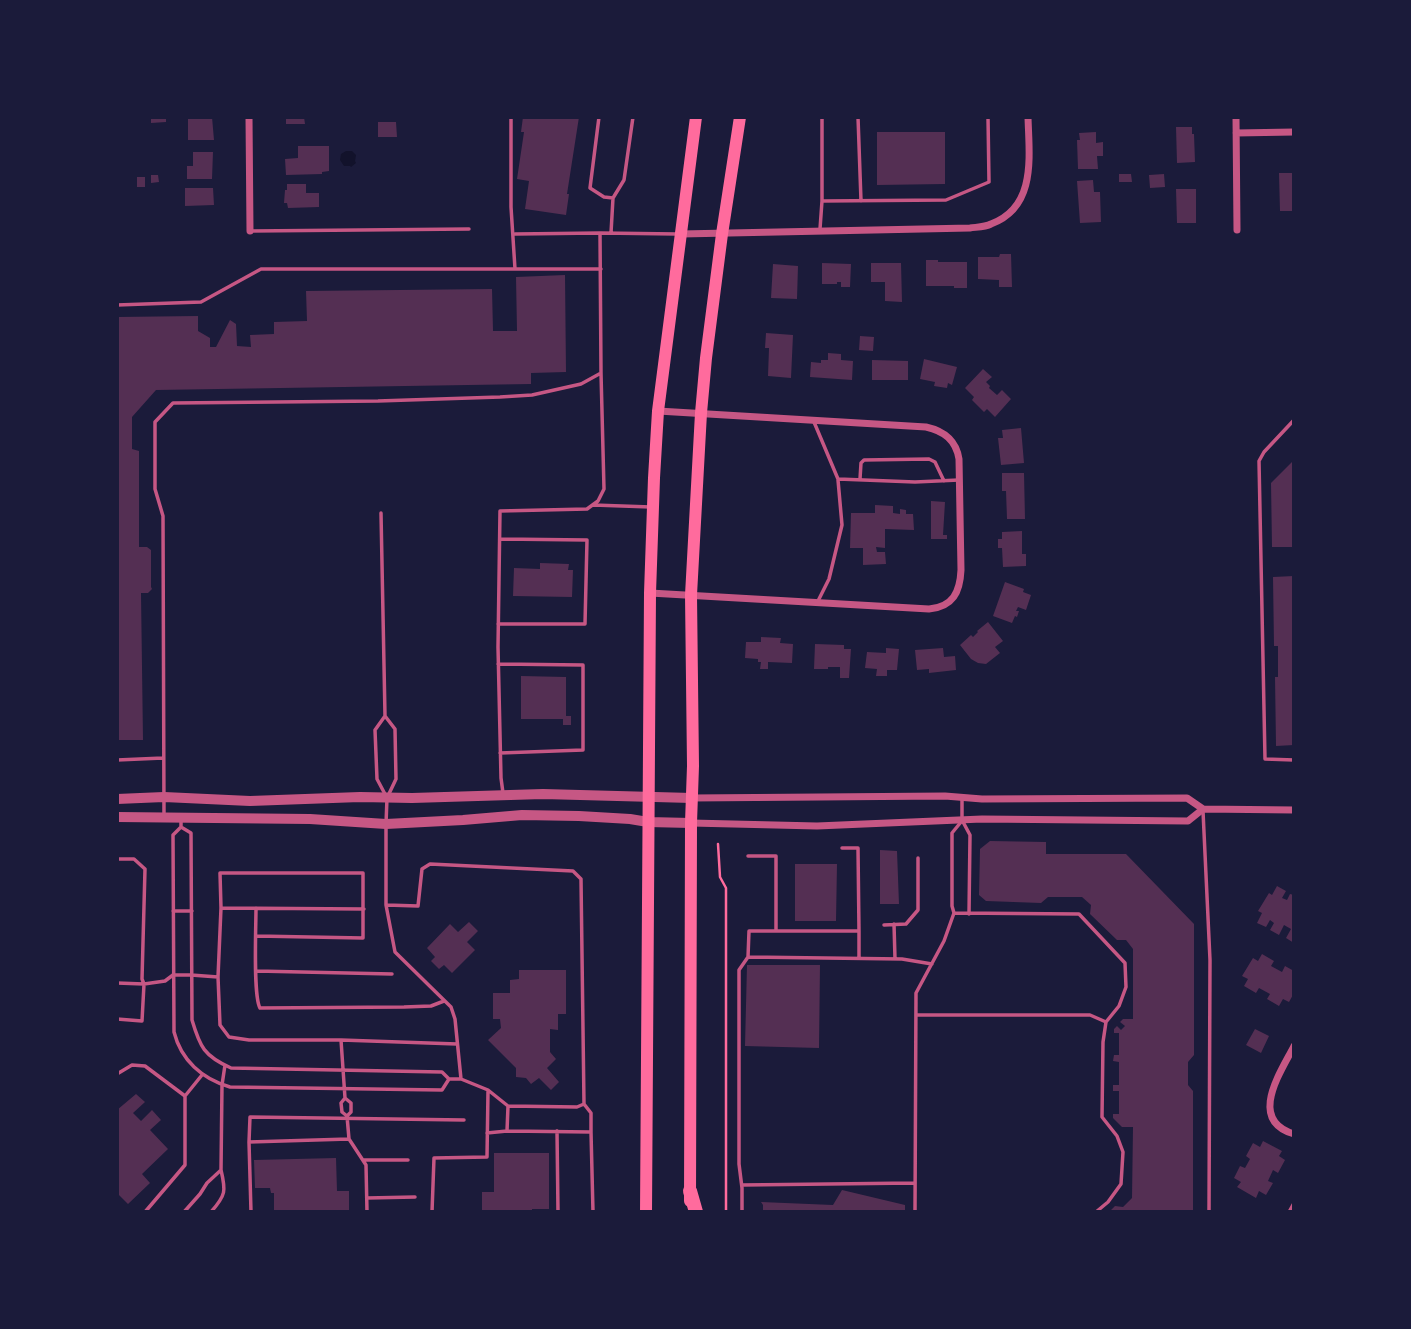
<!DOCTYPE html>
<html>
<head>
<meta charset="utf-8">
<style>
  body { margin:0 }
  #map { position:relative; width:1411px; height:1329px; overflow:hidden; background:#1b1b3a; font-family:Mulish,sans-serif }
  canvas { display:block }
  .frame { position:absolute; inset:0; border:119px solid #1b1b3a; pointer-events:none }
</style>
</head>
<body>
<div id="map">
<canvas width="1411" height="1329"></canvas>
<div class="frame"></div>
</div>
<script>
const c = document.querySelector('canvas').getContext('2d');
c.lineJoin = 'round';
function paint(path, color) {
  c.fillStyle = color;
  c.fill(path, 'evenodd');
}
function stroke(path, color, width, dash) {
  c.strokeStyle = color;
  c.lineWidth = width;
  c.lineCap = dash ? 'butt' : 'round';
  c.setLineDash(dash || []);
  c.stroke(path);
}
const water = new Path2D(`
  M346 151H352L356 155 355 161 356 163 351 167 350 166H344L340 160 341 154Z`);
const building = new Path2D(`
  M151 117H166V122L151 123Z
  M188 117H212L214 140H188Z
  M286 117H304L305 124H286Z
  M523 117H579L567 194H569L566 215 525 209 529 181 517 179 524 132H521Z
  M378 122H396L397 137H378Z
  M1176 127H1192V134H1194L1195 162 1177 163Z
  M877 132H945V184L877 185Z
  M1096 132V143L1103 142V156H1097L1098 169H1078L1077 140H1080L1079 133Z
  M298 146H329V171L322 172V174L286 175 285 159 298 158Z
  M193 152H213L212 179H187V166H193Z
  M1279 173H1294V211H1280Z
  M1119 174H1131L1132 182H1119Z
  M1164 174 1165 187 1150 188 1149 175Z
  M151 175H158L159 182 151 183Z
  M137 177H145V187H137Z
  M1093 180 1094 192H1100L1101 222 1080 223 1077 181Z
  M287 184H306V193H319V207L288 208 287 203H284L285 190H287Z
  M185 188H213L214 205 185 206Z
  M1176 189H1196V223H1177Z
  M1000 254H1011L1012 287H999V280L978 279V257H999Z
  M926 260H938V262H967V288H954V286H926Z
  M822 263 851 264 850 287H841V282H837V284H822Z
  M871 263H901L902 302 885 301V282H871Z
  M773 264 798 266 797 299 771 298Z
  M565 275 566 372 531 373V384L156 390 132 417V449L139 451V547H147L151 550V587L152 589 148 593H141L143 740H117V317L198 316V331L210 338V347H216L230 320 236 324 237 346 251 347 250 335 274 334V322L307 321 306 291 492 289 493 331H517L516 277Z
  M766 333 793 335 791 378 768 376 769 348H765Z
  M860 336 874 337 873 351 859 350Z
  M828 353 841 354V360L853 361 852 380 810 377 811 362 821 363V360H828Z
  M924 359 957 367 952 385 948 383 947 388 934 386 935 382 920 379Z
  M872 360 908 361V380H872Z
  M983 369 992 377 986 382 990 386 989 388 997 395 1002 390 1011 399 995 417 987 409 984 412 972 400 974 397 965 388Z
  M1021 428 1024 463 1001 465 998 438H1003L1002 430Z
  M1294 460V547H1272L1271 483Z
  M1002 473H1024L1025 519H1007L1006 491H1002Z
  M931 501 945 502 943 535H947V539H931Z
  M875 505 893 506V513L900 514V509L906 510V514H913L914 530 885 529V548L876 547 877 552H885L886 564 863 565V548H850L851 513H875Z
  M1022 531V554H1026V566L1003 567 1002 548H998V539H1002V532Z
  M540 563 569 564 568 570H573L572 597 513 596 514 568 540 569Z
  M1294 576V745L1276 746 1275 677H1278V646H1274L1273 577Z
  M1005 582 1024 589 1023 592 1031 595 1026 610 1018 607 1016 611H1019L1017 617 1015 616 1012 623 993 616Z
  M988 622 1003 641 995 647 1000 653 986 664 978 663 971 659 960 645 971 635 973 637 978 632 977 631Z
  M761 637 781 638 780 643 793 644 792 663 768 662V669H760L761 662H758V659L745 658 746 642H761Z
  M815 644 844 645V649H851L849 678H840V667H828V669H814Z
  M886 648 899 649 897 670H887V676H876L877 669 865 668 867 652 886 653Z
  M943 648 944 657 955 656 956 670 929 673V669L917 670 915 650Z
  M521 676 566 677V716H571V725H563V719H521Z
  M990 841 1046 842V854H1126L1194 924V1055L1188 1062V1085L1193 1091V1212H1109L1115 1206 1123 1207 1132 1198 1133 1127H1122L1113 1118V1114H1119V1091H1113V1085H1119V1062L1113 1061 1114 1055H1119V1033H1114V1029L1117 1026 1121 1030 1125 1026 1120 1022 1123 1019H1133V949L1126 940H1117L1090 914 1091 905 1082 897H1048L1041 903 986 901 979 895 980 849Z
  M880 850 897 851 899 904H880Z
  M795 864H837L836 921H795Z
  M1277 886 1286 891 1282 898 1287 900 1290 894 1294 895V943L1286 938 1291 929 1284 925 1279 935 1270 930 1274 923 1270 920 1266 927 1257 923 1262 913 1258 911 1269 893 1272 895Z
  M469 922 478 931 467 942 475 950 452 973 444 965 439 969 431 961 435 957 427 948 450 924 458 932Z
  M1262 954 1274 961 1271 966 1282 972 1285 966 1294 971V993L1289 1002 1283 999 1279 1006 1267 999 1270 994 1259 988 1256 993 1244 986 1248 979 1242 976 1253 958 1258 961Z
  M747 965H820L819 1048 745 1046Z
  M519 970H566V1014H558V1030L550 1029V1052L556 1059 547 1068 559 1082 551 1090 539 1078 531 1084 526 1078 516 1077V1068L488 1040 501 1028 500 1019H493V993H510V980L519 979Z
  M1255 1029 1269 1036 1261 1053 1246 1045Z
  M136 1094 145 1102 133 1113 141 1121 152 1110 161 1120 150 1130 168 1149 142 1174 150 1183 128 1204 117 1193V1110Z
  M1263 1141 1282 1151 1279 1156 1285 1160 1278 1173 1273 1170 1268 1181 1273 1183 1266 1195 1259 1191 1256 1198 1237 1187 1241 1182 1234 1178 1240 1166 1245 1168 1250 1159 1246 1156 1253 1143 1260 1147Z
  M494 1153H549V1209H532V1212H482V1192H494Z
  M336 1158 337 1191H349V1212H274V1193H271L270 1188H255L254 1160Z
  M842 1190 905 1205V1212H763V1205L761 1202 833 1205Z`);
const path = new Path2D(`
  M718 844 720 877 726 888V1212`);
const service = new Path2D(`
  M511 117V207L515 269
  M599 117 590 188 604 197 613 198
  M858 117 861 201
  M822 201V117
  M820 229 822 201 946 200 989 182 988 117
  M251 231 469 229
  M611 233 613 198 624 180 633 117
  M515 234 600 233
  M117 305 201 302 261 269H601
  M1294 420 1264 452 1259 461 1265 759 1294 760
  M814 422 838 479 915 482 959 480
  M860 479 861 463 864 460 929 459 935 462 944 481
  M593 505 651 507
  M381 513 385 716 375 730 377 779 386 796
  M818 601 829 579 842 525 838 480
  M498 624H585L587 540 500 539
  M498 664 583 665V750L500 753
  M385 716 395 729 396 779 387 798 386 824V905L395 952 451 1007 455 1019 461 1079 488 1090 508 1106 577 1107 584 1104 581 879 573 871 430 864 422 869 418 906 386 905
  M117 760 163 758
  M503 793 501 778 498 647 500 511 587 509 598 501 604 489 601 373
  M962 799V820L970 835 969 914
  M1203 811 1210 960 1209 1212
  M164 816 163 516 155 489V422L173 403 378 401 500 397 532 395 581 384 601 373 600 233 677 234
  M181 820V827L173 835 174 1032C181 1060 202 1079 230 1087L442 1090 449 1079
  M181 827 191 833 192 1020C200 1047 204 1056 231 1068L442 1072 449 1079H461
  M842 848H858L859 931
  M748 856H776V931
  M117 859H134L145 869 142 979 144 984 165 981 173 975H191L218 977
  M221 908 220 873H363V938L256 936
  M256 908C256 927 253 996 260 1008L404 1007 431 1006 444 1001
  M364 909 221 908 218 977 220 1025 229 1037 249 1040H341L345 1098 341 1103 342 1112 347 1116 349 1139 366 1165 367 1212
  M173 911H192
  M954 913 1079 914 1125 963 1126 987 1119 1006 1106 1022 1103 1042 1102 1117 1117 1136 1123 1152 1121 1184 1108 1202 1096 1212
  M894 924 895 959
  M884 925 906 924 918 910V858
  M748 957 749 931H859V958
  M256 971 392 974
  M117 983 144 984 142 1021 117 1019
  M916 1015H1090L1106 1022
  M341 1040 457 1044
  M117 1074 132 1065 145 1066 185 1096 202 1075
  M345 1098 351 1103V1112L347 1116
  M507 1131 591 1132V1113L584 1104
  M557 1131 558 1212
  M591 1132 593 1212
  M487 1133 507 1131 508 1106
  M349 1139 249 1142 250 1117 464 1120
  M249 1142 251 1212
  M363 1160H408
  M221 1170 222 1085 225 1065
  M742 1185 915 1183
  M367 1198 415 1197
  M145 1212 185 1165V1096
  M184 1212 200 1194 207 1183 221 1170C226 1191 226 1195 211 1212
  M432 1212 434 1158 487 1157 488 1091
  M742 1212V1188L739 1164V970L748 957 902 959 932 964
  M915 1212 916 993 944 941 954 913 952 906V833L961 822
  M1289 1212 1294 1203`);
const minor = new Path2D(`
  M249 117 250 231
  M1236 117 1237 230
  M1236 133 1294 132
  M681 234 970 228C977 227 985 227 991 224 1037 207 1029 156 1028 117
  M650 593 929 609C953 607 960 592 961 570L959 459C956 440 944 431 926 427L658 411
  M692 798 945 796 982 799 1187 798 1203 809 1294 810
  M691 823 817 826 982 819 1188 821 1203 809
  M1294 1046C1281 1072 1247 1120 1294 1134`);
const tertiary = new Path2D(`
  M117 799 164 797 250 801 360 797 412 798 543 794 692 798
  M117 817 310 819 386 824 463 820 522 815 579 816 630 819 648 822 691 823`);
const primary = new Path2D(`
  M690 1201 691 823 693 766 691 595 701 413 706 358 722 234 740 117
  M646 1212 650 593 654 478 658 411 696 117`);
const motorway = new Path2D(`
  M690 1191 696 1212`);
paint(water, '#12122b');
paint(building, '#542f53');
stroke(path, '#ff6b9d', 2.5);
stroke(service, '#c65784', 3.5);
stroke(minor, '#c65784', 7);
stroke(tertiary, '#c65784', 10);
stroke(primary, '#ff6b9d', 12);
stroke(motorway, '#ff6b9d', 14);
</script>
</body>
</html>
